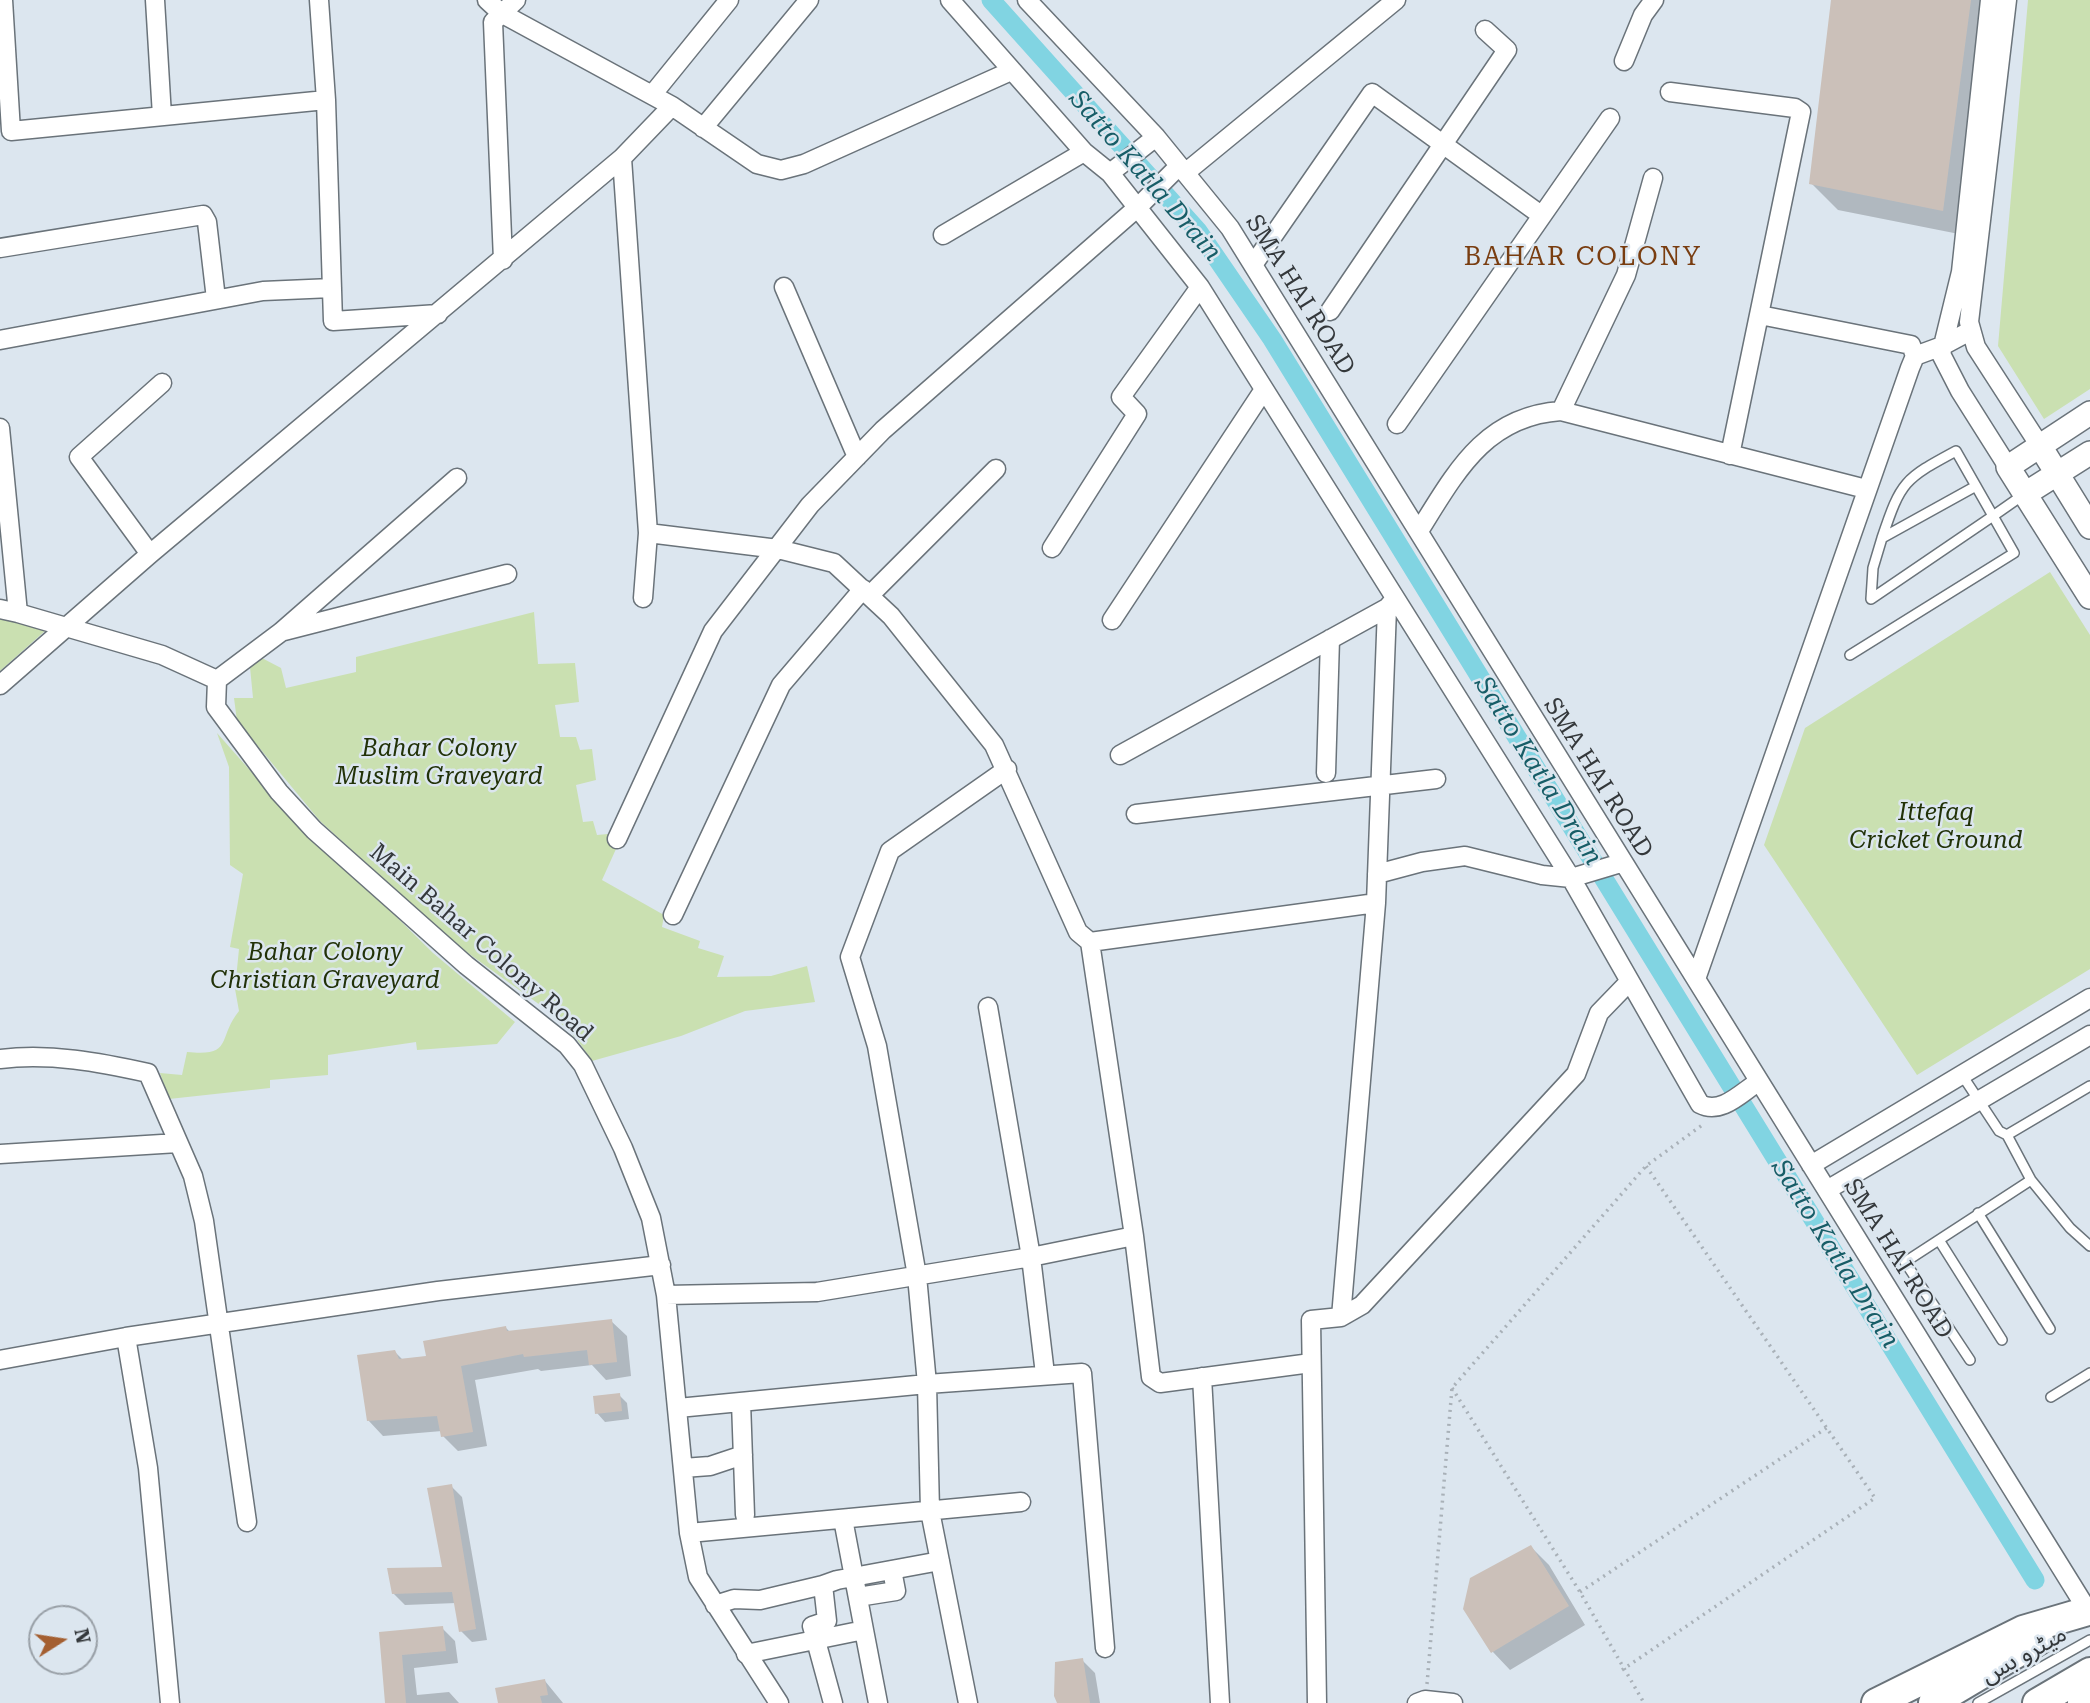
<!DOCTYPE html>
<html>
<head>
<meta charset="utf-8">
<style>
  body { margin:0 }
  #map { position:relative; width:2090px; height:1703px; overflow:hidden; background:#dce6ef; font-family:"Roboto Serif",serif }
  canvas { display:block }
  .north { position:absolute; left:28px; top:1605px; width:70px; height:70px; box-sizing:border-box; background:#dce6ef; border:2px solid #99a0a7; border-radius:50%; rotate:78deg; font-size:19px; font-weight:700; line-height:28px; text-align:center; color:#34383b }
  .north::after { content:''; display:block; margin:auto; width:24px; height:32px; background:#a45f31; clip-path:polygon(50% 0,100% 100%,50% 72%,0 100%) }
</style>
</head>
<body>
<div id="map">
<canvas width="2090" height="1703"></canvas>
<div class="north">N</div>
</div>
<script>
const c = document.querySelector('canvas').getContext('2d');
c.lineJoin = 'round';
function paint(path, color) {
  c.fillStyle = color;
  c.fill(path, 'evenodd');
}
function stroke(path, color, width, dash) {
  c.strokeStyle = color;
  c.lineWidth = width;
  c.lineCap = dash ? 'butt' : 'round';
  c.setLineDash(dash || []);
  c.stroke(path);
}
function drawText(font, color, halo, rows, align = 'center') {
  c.font = font + ' "Roboto Serif","Noto Sans Arabic",serif';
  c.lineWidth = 5;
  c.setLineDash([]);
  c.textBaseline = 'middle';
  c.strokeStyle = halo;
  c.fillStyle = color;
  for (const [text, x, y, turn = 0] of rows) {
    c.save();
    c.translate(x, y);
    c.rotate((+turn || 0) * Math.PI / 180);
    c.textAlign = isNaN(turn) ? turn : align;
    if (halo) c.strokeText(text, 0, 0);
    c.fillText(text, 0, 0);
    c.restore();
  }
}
const green = new Path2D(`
  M2028 0H2090V389L2044 419 1998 346Z
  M2050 572 2090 635V969L1917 1075 1764 845 1805 728Z
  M534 612 538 664 575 663 579 702 555 705 560 737H576L580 750 592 749 596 780 576 785 583 822 593 821 597 835 608 834 616 849 602 880 664 915 662 927 700 941 698 948 724 956 717 977 771 976 807 966 815 1002 745 1011 681 1036 592 1061 576 1038 547 1010 454 943 320 821 237 721 234 698H253L250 667 260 657 281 668 286 688 356 672V657Z
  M0 617 45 631 0 671Z
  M217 733 307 835 360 881 433 953 515 1022 497 1044 417 1050 416 1042 328 1055V1075L270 1080V1088L169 1099 160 1073 182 1075 187 1052C234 1057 217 1038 239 1011L235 989 239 949 230 947 243 874 230 865 229 767Z`);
const shadow = new Path2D(`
  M1833 0H2001L1969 236 1838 210 1811 183Z
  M611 1321 627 1336 631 1376 606 1380 592 1365 541 1371 538 1369 475 1380 487 1446 458 1451 443 1436 442 1431 383 1436 368 1420 394 1351 403 1360 428 1357 506 1328 510 1332Z
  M619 1395 627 1403 629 1419 605 1422 597 1413Z
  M451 1486 462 1497 487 1640 472 1642 461 1631 456 1603 405 1605 393 1593 444 1568Z
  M1531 1547 1549 1565 1585 1625 1510 1670 1493 1652 1465 1609Z
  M442 1628 455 1641 458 1663 414 1668 417 1695 449 1692 459 1703H387L380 1633Z
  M1082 1660 1095 1673 1100 1703H1058Z
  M545 1681 563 1703H500Z`);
const canal = new Path2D(`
  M991 0 1198 231 1272 339 2035 1580`);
const building = new Path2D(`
  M1831 0H1971L1943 211 1809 184Z
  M612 1319 617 1362 589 1365 587 1350 524 1357 523 1354 461 1366 473 1432 441 1437 437 1416 367 1421 357 1355 395 1350 399 1359 426 1356 423 1341 506 1326 507 1331Z
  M620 1393 622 1411 595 1414 593 1396Z
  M452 1484 476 1629 459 1632 452 1592 392 1594 387 1568 442 1567 427 1488Z
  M1531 1545 1569 1606 1491 1653 1463 1609 1470 1578Z
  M443 1626 446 1651 402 1655 406 1703H385L379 1632Z
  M1083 1658 1090 1703H1057L1054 1696 1055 1662Z
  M545 1679 548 1695 540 1696 542 1703H498L495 1688Z`);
const path = new Path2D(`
  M1452 1388 1580 1592 1644 1703
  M1580 1592 1828 1427
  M1622 1670 1875 1498 1646 1166
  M1427 1684 1452 1388 1646 1166 1705 1123`);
const service = new Path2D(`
  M1976 486 1882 538C1901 481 1904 479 1956 451L1993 516 2023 495
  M1871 599 1873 568 1882 538
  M1850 655 2014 553 1993 516 1871 599
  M1962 1075 1999 1131 2007 1135
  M2031 1180 2070 1228 2090 1246
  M1978 1213 2050 1329
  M1939 1240 2002 1340
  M1970 1360 1905 1262 2031 1180 2007 1135 2090 1086
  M2051 1397 2090 1373
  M1978 1703 2090 1640`);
const minor = new Path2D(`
  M3 0 11 131 326 100
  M155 0 162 116
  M319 0 326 100 333 321 438 314
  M487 0 501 13 672 106 757 164 781 170 804 164 1011 71
  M950 0 1084 152 1110 173 1200 287 1571 878 1700 1104C1721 1115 1741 1093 1758 1082
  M1027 0 1156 137 1230 228 2088 1611
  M1990 0 1961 272 1941 354 1960 391 2008 467
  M2007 0 1969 322 1976 347 2040 446
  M1624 61 1643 15 1654 0
  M1670 92 1795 108 1801 112 1730 455
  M652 95 729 0
  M703 128 809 0
  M622 158 648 533 643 598
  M1110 173 1156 137
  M1185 173 1396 0
  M943 235 1084 152
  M0 248 203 215 207 222 216 299
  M503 260 493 22 516 0
  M1253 265 1372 93 1541 215
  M784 287 857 457
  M1330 311 1507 50 1485 30
  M1760 315 1911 345 1915 356
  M0 340 263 291 332 288
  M1561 411 1866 489
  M1397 424 1610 118
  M0 428 18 613 162 655 217 680 216 707 279 792 314 830 466 965 567 1045 583 1065 623 1148 651 1218 666 1295 689 1533 698 1577 779 1703
  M1419 531C1456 472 1485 416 1561 411L1626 275 1653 178
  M648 533 778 549 834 563 891 616 994 745 1078 932 1090 942 1134 1236 1151 1377 1160 1383 1311 1363
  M1052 548 1137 414 1121 397 1200 287
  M150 554 79 457 162 383
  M870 595 996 469
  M0 609 18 613
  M1112 620 1263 391
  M284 631 507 574
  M217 680 281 632 457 478
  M0 685 150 554 622 158 672 106
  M1120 755 1387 608 1393 601
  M1326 773 1330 639
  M1136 814 1436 779
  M617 839 713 631 810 505 883 430 1138 207 1178 167
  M1377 874 1422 862 1465 856 1542 875 1571 878 1621 863
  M673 915 781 685 863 589
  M1090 942 1376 903
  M1696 979 1910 368 1915 356 1942 346 1970 331
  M988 1007 1031 1257 1045 1374
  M0 1059C50 1053 99 1062 148 1073L193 1176 204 1221 247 1522
  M0 1154 178 1143
  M1811 1165 2090 998
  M1827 1190 2090 1035
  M666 1295 817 1292 1031 1257 1134 1236
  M1341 1317 1376 903 1387 608
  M126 1337 148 1468 170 1703
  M0 1360 126 1337 438 1291 661 1265
  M1202 1377 1220 1703
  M741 1402 745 1515
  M678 1408 927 1384 1082 1373 1105 1648
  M683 1468 710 1466 743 1455
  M843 1519 864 1630
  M689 1533 1021 1502
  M823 1585 837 1580 940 1561
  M858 1597 896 1591 892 1570
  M715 1605 734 1599 760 1600 823 1585 827 1621 812 1626 833 1703
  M746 1654 864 1630 878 1703
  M968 1703 930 1511 927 1384 917 1276 877 1046 850 957 890 851 1007 769
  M1317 1703 1311 1320 1341 1317 1362 1305 1576 1074 1599 1013 1629 982
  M1417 1703 1425 1700 1453 1703`);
const tertiary = new Path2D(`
  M2090 413 2008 467 2090 597
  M2040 446 2090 527
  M2025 494 2090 453`);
const primary = new Path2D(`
  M1876 1703 2023 1630 2088 1611
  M1933 1703 2039 1640
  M2037 1703 2090 1672
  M2082 1703 2090 1698`);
const streetNames = [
  ["SMA HAI ROAD",1300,295,58],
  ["SMA HAI ROAD",1598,778,58],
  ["Main Bahar Colony Road",481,943,41],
  ["SMA HAI ROAD",1898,1259,58],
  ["میٹرو بس",2024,1655,-29]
];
const parkNames = [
  ["Bahar Colony",439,749],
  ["Muslim Graveyard",439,777],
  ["Ittefaq",1936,813],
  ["Cricket Ground",1936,841],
  ["Bahar Colony",325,953],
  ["Christian Graveyard",325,981]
];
const waterNames = [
  ["Satto Katla Drain",1145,176,49],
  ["Satto Katla Drain",1538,771,58],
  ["Satto Katla Drain",1835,1254,58]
];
const neighbourhoodNames = [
  ["BAHAR COLONY",1583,257]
];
paint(green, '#cae0b1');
paint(shadow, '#0003');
stroke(canal, '#81d4e2', 19);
paint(building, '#cbc0b9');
stroke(service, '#6a737a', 12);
stroke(minor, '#6a737a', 21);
stroke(tertiary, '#6a737a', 26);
stroke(primary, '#6a737a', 32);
stroke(path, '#a9b1b8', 3.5, [2, 5]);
stroke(service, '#fff', 9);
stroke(minor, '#fff', 18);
stroke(tertiary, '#fff', 23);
stroke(primary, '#fff', 28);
drawText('24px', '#34383b', '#dce6ef', streetNames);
drawText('italic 24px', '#223208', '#dce6ef', parkNames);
drawText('italic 26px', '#175d67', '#dce6ef', waterNames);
c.letterSpacing = '2px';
drawText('26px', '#793d10', '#dce6ef', neighbourhoodNames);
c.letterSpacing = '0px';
</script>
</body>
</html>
